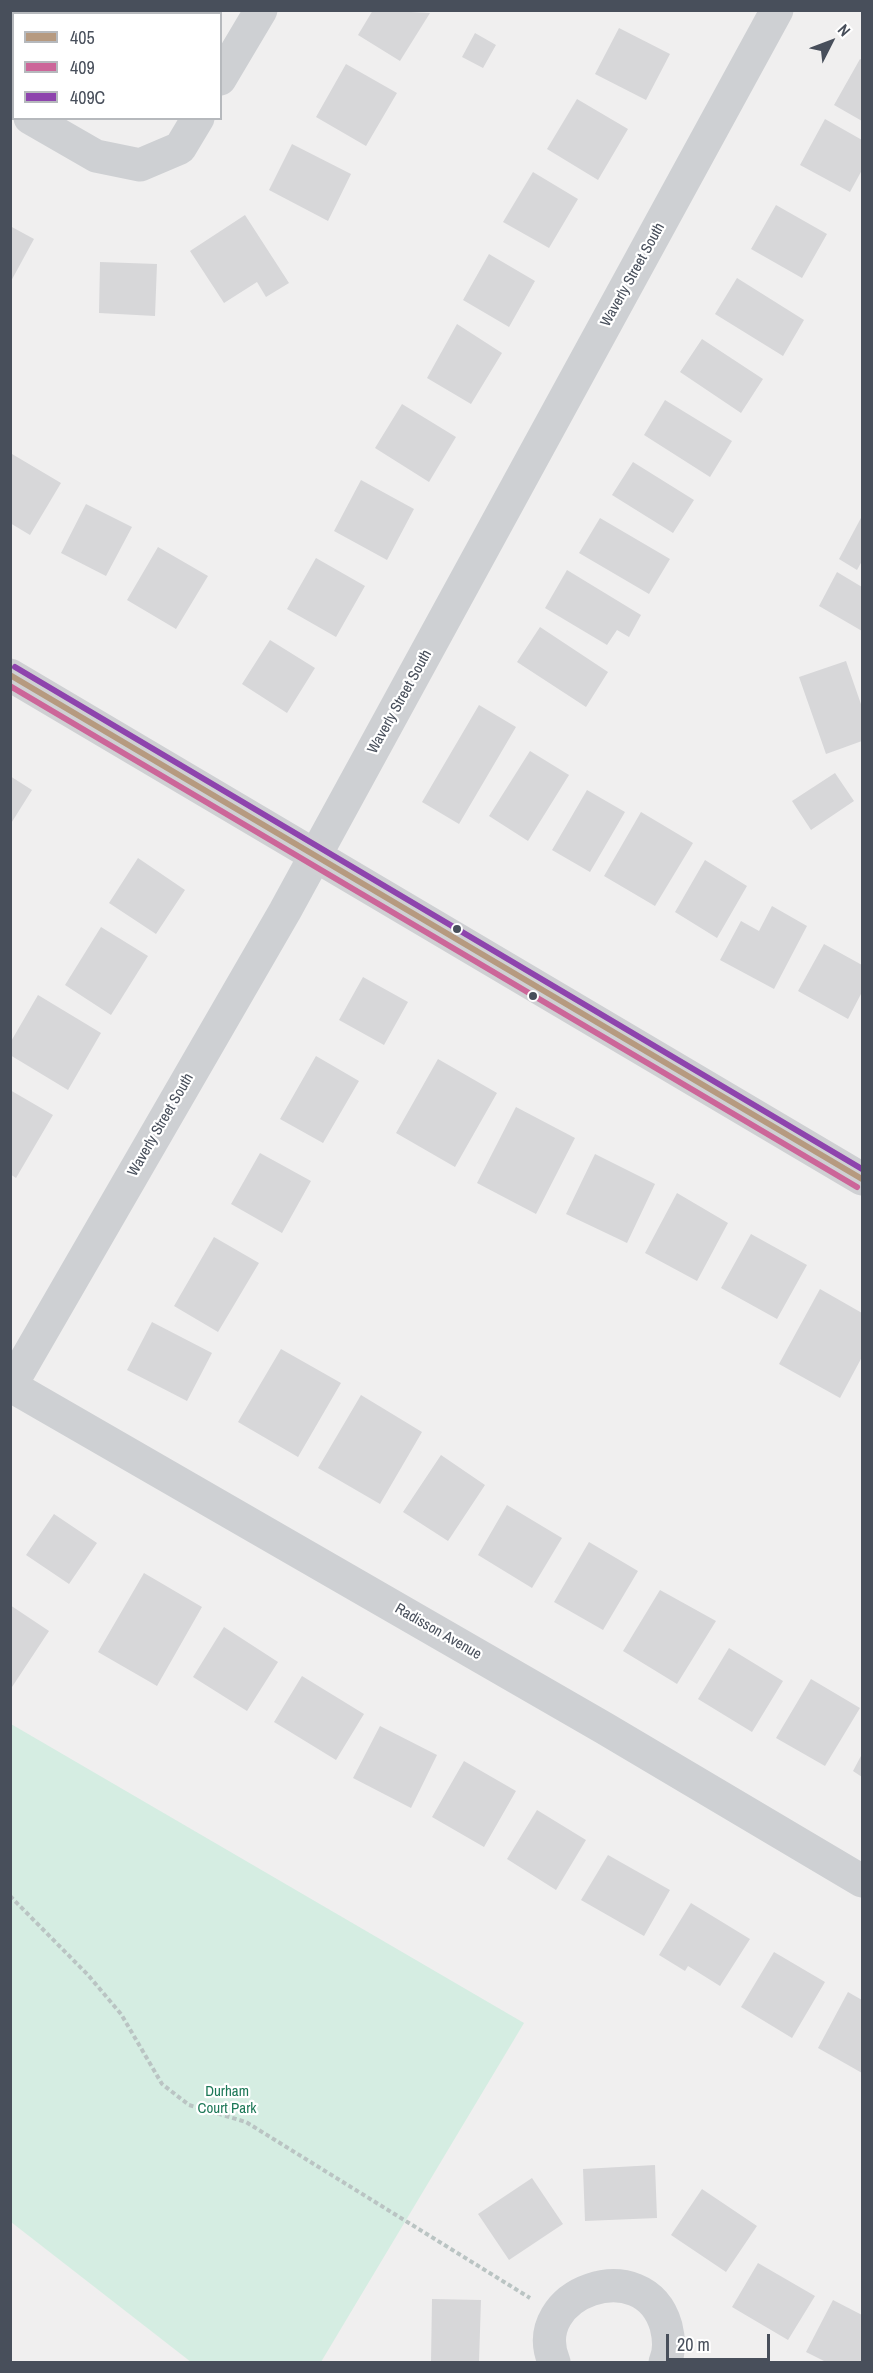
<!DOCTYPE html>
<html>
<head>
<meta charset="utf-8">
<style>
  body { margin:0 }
  #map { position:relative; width:873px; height:2373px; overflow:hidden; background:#f0efef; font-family:"Archivo Narrow",sans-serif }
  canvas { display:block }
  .frame { position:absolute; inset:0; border:12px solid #484f5b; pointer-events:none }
  .legend { position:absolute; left:12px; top:12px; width:210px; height:108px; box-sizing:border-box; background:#fff; border:2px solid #b6b9bd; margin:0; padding:8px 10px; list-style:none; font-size:18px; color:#484f5b }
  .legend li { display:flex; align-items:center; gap:12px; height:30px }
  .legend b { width:30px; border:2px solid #b6b9bd }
  .north { position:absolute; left:801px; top:12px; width:60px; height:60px; -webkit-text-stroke:4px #fff; paint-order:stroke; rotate:48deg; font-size:16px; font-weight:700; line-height:24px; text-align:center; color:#484f5b }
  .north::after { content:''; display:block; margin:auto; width:21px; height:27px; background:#484f5b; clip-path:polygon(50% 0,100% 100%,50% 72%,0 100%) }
  .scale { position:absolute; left:666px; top:2334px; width:104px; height:27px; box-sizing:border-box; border:3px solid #484f5b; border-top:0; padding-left:8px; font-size:18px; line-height:21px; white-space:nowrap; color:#484f5b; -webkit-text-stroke:4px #fff; paint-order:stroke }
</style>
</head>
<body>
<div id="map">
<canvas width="873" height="2373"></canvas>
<div class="frame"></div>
<ul class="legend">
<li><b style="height:8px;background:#b69a80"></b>405</li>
<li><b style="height:8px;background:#c69"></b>409</li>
<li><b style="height:8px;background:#8e44ad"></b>409C</li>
</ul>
<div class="north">N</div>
<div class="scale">20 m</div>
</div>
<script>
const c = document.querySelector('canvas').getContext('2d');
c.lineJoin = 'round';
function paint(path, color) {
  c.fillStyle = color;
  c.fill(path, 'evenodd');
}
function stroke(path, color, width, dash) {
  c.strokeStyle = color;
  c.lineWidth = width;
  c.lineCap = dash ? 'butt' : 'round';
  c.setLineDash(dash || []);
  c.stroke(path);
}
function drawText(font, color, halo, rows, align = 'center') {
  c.font = font + ' "Archivo Narrow",sans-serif';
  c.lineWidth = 4.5;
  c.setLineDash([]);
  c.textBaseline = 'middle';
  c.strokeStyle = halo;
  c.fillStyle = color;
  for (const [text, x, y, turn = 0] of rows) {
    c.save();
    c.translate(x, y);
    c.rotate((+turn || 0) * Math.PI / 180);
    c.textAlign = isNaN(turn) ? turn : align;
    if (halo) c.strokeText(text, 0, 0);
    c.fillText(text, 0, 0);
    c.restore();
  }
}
const green = new Path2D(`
  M11 1724 524 2023 321 2362H191L11 2222Z`);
const building = new Path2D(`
  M373 10 430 13 400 61 358 35Z
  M619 28 670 54 646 100 595 74Z
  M475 33 496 45 483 68 462 57Z
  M860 59 862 60V121L834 105Z
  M346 64 397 93 366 146 316 117Z
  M577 99 628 129 598 180 547 149Z
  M825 119 862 140V170L850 192 800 165Z
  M292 144 351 174 328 221 269 190Z
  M533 172 578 199 549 248 503 222Z
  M776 205 827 234 802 278 751 249Z
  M245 215 289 283 266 297 257 282 224 303 190 251Z
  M10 226 34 239 10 283Z
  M489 254 535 281 509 327 463 300Z
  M100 262 157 264 155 316 99 313Z
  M737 278 804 320 783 356 715 314Z
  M457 324 502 353 471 404 427 378Z
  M702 339 763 379 741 413 680 372Z
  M665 400 732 441 710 477 644 435Z
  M402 404 456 437 429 482 375 448Z
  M12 454 61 483 30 535 10 523Z
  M633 462 694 500 673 533 612 495Z
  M361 480 414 509 387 560 334 531Z
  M86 504 132 527 106 576 61 553Z
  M862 516V561L857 570 839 559Z
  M600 518 670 559 649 594 579 553Z
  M158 547 208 576 176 629 127 600Z
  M316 558 365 586 336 637 287 609Z
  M567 570 641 615 629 637 617 630 607 645 545 608Z
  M837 572 862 587V631L819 606Z
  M540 627 608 672 586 707 517 662Z
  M270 640 315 668 287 713 242 684Z
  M846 661 862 707V741L826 754 799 677Z
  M479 705 516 727 459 824 422 802Z
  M530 751 569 775 528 841 489 816Z
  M835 773 854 801 811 830 792 801Z
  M10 776 32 790 10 825Z
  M587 790 625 812 590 872 552 850Z
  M641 812 693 843 655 906 604 876Z
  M138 858 185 890 156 934 109 903Z
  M705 860 747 886 717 938 675 912Z
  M772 906 807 926 774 989 720 960 741 921 759 931Z
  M101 927 148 956 111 1015 65 985Z
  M824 944 862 965V992L848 1019 798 991Z
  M363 977 408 1002 384 1045 339 1020Z
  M38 995 101 1033 68 1090 10 1055V1043Z
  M316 1056 359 1081 323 1143 280 1119Z
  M438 1059 497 1093 455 1167 396 1133Z
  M10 1090 53 1115 16 1178 10 1174Z
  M516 1107 575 1138 536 1214 477 1183Z
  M260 1153 311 1181 282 1233 231 1204Z
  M595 1154 655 1184 627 1243 566 1214Z
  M677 1193 728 1223 697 1281 645 1253Z
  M751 1234 807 1265 777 1319 721 1288Z
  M214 1237 259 1263 218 1332 174 1306Z
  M820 1289 862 1313V1357L840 1398 779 1364Z
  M152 1322 212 1353 187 1401 127 1370Z
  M281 1349 341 1383 298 1457 238 1422Z
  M361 1395 422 1432 380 1504 318 1468Z
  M441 1455 485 1485 448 1541 403 1512Z
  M507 1505 562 1538 532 1588 478 1555Z
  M54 1514 97 1543 69 1584 26 1555Z
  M589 1542 638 1571 603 1630 554 1602Z
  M144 1573 202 1607 157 1686 98 1652Z
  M660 1590 716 1621 677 1684 623 1651Z
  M10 1605 49 1631 10 1690Z
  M224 1627 278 1662 247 1711 193 1677Z
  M729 1648 783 1681 752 1732 698 1699Z
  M302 1676 364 1714 336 1760 274 1722Z
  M811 1679 860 1708 825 1766 776 1738Z
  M380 1726 437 1755 411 1808 353 1778Z
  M862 1754V1777L853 1771Z
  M464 1761 516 1791 484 1847 432 1817Z
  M537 1810 586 1840 556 1890 507 1859Z
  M608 1855 670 1890 644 1936 581 1900Z
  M691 1903 750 1939 720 1986 688 1966 685 1971 659 1955Z
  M774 1952 825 1982 792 2038 741 2007Z
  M848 1992 862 2000V2073L818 2048Z
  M655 2165 657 2218 585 2221 583 2169Z
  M532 2178 563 2224 509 2260 478 2214Z
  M702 2189 757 2226 726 2272 671 2235Z
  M758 2263 815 2296 788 2340 732 2307Z
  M432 2299 481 2300 479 2362H431Z
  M833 2300 862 2315V2362H826L806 2352Z`);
const path = new Path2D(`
  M10 1896 88 1975 121 2014 162 2084 189 2105 246 2122 530 2298`);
const street = new Path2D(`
  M220 79 261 10
  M30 118 96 156 140 165 180 148 198 118
  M11 1386 604 1728 862 1881
  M10 1387 285 911 777 10
  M554 2362C525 2293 644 2250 666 2326 669 2338 670 2351 665 2362`);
const secondary = new Path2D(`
  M10 675 862 1179`);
const bus1 = new Path2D(`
  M10 675 862 1179`);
const bus2 = new Path2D(`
  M10 686 857 1187`);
const bus3 = new Path2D(`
  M15 667 862 1169`);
const markers = [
  [457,929,5,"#484f5b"],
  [533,996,5,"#484f5b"]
];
const streetNames = [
  ["Waverly Street South",633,275,-61],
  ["Waverly Street South",400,702,-61],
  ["Waverly Street South",161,1125,-60],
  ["Radisson Avenue",438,1632,30]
];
const parkNames = [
  ["Durham",227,2092],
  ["Court Park",227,2109]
];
paint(green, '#d5ede2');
paint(building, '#d7d7d9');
stroke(path, '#bac4c3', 4, [4.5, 3]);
stroke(street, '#ced0d3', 33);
stroke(secondary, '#cfd0d3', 33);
stroke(bus1, '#b69a80', 6);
stroke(bus2, '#c69', 6);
stroke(bus3, '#8e44ad', 6);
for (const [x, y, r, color] of markers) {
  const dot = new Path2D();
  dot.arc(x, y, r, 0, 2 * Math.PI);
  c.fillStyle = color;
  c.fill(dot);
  stroke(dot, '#fff', 2);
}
drawText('15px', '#484f5b', '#fff', streetNames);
drawText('15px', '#1d7857', '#fff', parkNames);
</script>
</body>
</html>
